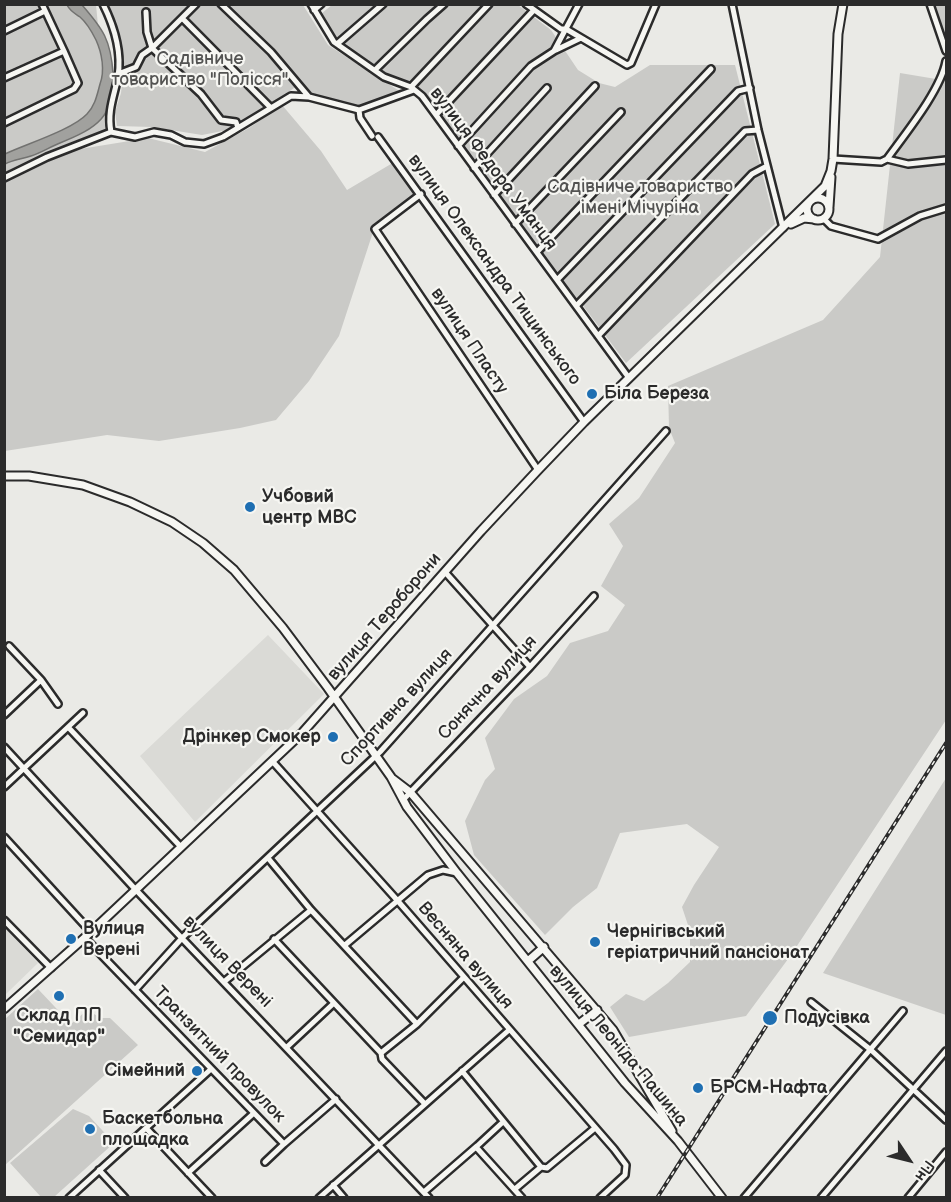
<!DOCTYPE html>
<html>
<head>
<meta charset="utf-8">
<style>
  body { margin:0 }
  #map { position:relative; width:951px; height:1202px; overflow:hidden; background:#eaeae6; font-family:"Balsamiq Sans",sans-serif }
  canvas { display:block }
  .frame { position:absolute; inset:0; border:6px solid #2b2b2b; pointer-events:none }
  .north { position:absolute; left:879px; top:1130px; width:60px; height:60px; -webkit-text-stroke:4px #f6f6f2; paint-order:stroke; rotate:125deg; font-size:16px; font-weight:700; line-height:24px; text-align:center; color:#2b2b2b }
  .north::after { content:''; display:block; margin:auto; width:21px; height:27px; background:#2b2b2b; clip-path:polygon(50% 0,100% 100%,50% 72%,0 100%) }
</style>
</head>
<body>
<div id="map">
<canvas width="951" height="1202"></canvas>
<div class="frame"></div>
<div class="north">Пн</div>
</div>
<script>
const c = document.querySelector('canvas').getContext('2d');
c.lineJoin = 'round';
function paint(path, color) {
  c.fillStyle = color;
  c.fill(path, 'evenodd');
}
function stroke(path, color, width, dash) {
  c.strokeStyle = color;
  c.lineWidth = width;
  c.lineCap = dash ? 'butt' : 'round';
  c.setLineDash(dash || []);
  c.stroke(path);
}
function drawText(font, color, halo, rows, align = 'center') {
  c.font = font + ' "Balsamiq Sans",sans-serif';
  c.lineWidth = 4.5;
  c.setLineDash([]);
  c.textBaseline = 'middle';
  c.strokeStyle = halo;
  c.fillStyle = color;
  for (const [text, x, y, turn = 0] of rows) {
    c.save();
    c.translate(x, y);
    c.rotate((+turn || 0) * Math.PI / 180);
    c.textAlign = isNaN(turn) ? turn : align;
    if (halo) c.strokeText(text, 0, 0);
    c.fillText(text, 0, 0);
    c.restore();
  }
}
const built = new Path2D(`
  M268 635 324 694 195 822 140 756Z
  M5 928 38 963 5 995Z`);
const green = new Path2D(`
  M333 4 518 5 551 30 578 70 599 83 615 87 650 65H735L775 224 626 363 581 303 576 302 514 214 486 181 425 95 371 64 338 41 321 14Z
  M5 5H96L108 128 74 150 148 138 205 152 249 128 282 105 321 151 347 190 396 161 420 195 374 229 339 336 309 381 276 420 240 428 159 441 107 435 5 451Z
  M105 5H303L328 45 401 92 359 108 294 88 238 128 202 135 152 127 117 126 115 112 121 93 123 75Z
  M933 5H946V37Z
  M946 70V720L791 955 746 1016 629 1037 610 1007 626 994 644 1001 668 983 690 962V931L682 907 694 885 719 847 687 824 620 833 597 888 573 907 545 935 474 855 465 821 485 780 495 769 485 738 514 699 547 676 570 643 608 631 625 605 601 586 623 546 609 524 639 498 675 443 669 428 668 386 823 320 880 257 900 73 942 80Z
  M946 778V1015L823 973Z
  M38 989 71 1024 87 1010 101 1018H110L138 1045 5 1165V1019Z
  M73 1109 89 1116 114 1143 54 1197H41L10 1163Z`);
const water = new Path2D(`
  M67 5H82C103 29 111 40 113 74 115 117 97 128 60 143 50 147 41 153 31 156 22 159 13 160 5 164V154C26 144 72 130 87 114 95 106 97 95 100 84 105 71 102 53 96 40 92 32 87 23 80 17 74 13 70 11 67 5Z`);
const street = new Path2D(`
  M103 4C114 26 122 52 118 77 114 96 107 112 111 132
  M196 4 152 48 201 94 221 120 236 122 238 128
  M221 4 271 52 309 97
  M311 4 334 42 384 77 411 87 422 96 629 378
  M526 4 561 29H566L627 65 631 63 656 4
  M732 4 758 130 783 228
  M930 4 946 51
  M314 10 321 4
  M182 18 271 108
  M4 31 45 11
  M337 44 383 4
  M556 50 581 38
  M375 70 427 19 444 4
  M118 74 136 67 142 55 152 48 147 32 146 12
  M4 78 64 51 42 4
  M411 87 489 4
  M359 110 360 118 372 136
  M436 115 534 10
  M4 123 74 89 78 83 64 51
  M111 132 135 137 154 132 171 135 185 142 204 144 223 137 291 96 309 97 359 110 414 90
  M378 137 584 422
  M458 146 531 66 554 51 579 4
  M833 159 881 162 887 159 908 164 946 160
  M887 159C905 134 941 90 946 61
  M474 168 547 88
  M4 178 47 157 111 132
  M421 194 375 229 538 470
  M494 195 595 86
  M824 219 831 226 878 239 920 216 946 208
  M515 224 621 112
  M537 252 711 69
  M557 280 738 91 750 88
  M577 305 745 131 758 130
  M598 336 752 174 767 166
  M445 572 530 667
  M41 680 58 704
  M4 715 41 680 9 646
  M68 727 181 847
  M4 747 136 890 429 1198
  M273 762 397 900 614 1149 626 1165 625 1175 600 1198
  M4 787 83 713
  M403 800 530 667 594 596
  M4 837 91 932
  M268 858 311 910 417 1024
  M4 920 51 968
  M85 938 284 1144 336 1099
  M274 939 381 1053 382 1059 425 1104
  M345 945 428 875 443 870 457 873
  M225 981 311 910
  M135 990 183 937 380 752 666 431
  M811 1002 871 1050 946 1120
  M287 1047 334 1003
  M381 1053 417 1024 464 977
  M462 1071 541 1167 515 1189
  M503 1122 476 1147 522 1198
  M146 1128 212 1198
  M265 1162 284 1144
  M541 1167 547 1168 595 1128
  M99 1170 125 1198
  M188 1173 254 1113
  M333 1185 344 1198
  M424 1192 477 1146
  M69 1198 211 1069
  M319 1198 509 1030
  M744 1198 903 1011
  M821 1198 946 1051
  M908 1198 946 1152`);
const secondary = new Path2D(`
  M807 209a11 11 0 1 1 22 0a11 11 0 1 1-22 0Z
  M829 207 831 177
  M791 224 804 218 814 219
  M4 476H29L83 485 130 502 172 522 203 543 234 570 283 628 328 688 391 777 407 807 457 873 625 1083 678 1141 722 1198
  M393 779 410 792 613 1030 672 1131
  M528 961 544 947
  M4 1009 91 932 303 732 481 531 538 470 584 422 825 186 831 171 833 159 838 34 843 4
  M579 1024 597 1010`);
const rail = new Path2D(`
  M657 1198 946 743`);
const markers = [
  [592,394,6,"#1f6fb2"],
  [250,507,6,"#1f6fb2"],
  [333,737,6,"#1f6fb2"],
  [71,939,6,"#1f6fb2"],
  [595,942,6,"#1f6fb2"],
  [59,996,6,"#1f6fb2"],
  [770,1018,8,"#1f6fb2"],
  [197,1071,6,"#1f6fb2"],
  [698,1088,6,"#1f6fb2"],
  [90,1129,6,"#1f6fb2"]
];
const parkNames = [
  ["Садівниче",200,59],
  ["товариство \"Полісся\"",200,80],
  ["Садівниче товариство",640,187],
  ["імені Мічуріна",640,208]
];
const streetNames = [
  ["вулиця Федора Уманця",493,169,53],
  ["вулиця Олександра Тищинського",494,270,54],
  ["вулиця Пласту",469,341,56],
  ["вулиця Тероборони",385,617,-49],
  ["Сонячна вулиця",488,688,-47],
  ["Спортивна вулиця",397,708,-47],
  ["Весняна вулиця",465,956,49],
  ["вулиця Верені",227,962,46],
  ["вулиця Леоніда Пашина",618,1046,50],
  ["Транзитний провулок",219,1055,46]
];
const poiNames = [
  ["Біла Береза",604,394],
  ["Учбовий",262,497],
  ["центр МВС",262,518],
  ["Дрінкер Смокер",321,737,"right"],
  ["Вулиця",83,929],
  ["Верені",83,950],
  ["Чернігівський",607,932],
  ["геріатричний пансіонат",607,953],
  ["Склад ПП",59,1016,"center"],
  ["\"Семидар\"",59,1037,"center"],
  ["Подусівка",784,1018],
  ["Сімейний",185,1071,"right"],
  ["БРСМ-Нафта",710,1088],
  ["Баскетбольна",102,1119],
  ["площадка",102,1140]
];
paint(built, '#dadad6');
paint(green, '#cacac7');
paint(water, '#a1a19e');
stroke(water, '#727270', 1.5);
stroke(street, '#2b2b2b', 10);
stroke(secondary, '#2b2b2b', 11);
stroke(street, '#f6f6f2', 5);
stroke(secondary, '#f6f6f2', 7);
stroke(rail, '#2b2b2b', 4);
stroke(rail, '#f6f6f2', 1.5, [4.5]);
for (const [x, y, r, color] of markers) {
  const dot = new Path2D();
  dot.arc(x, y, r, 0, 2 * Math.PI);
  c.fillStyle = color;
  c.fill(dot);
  stroke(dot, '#f6f6f2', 2);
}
drawText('18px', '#535352', '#f6f6f2', parkNames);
drawText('18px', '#2b2b2b', '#f6f6f2', streetNames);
drawText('bold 18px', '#2b2b2b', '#f6f6f2', poiNames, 'left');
</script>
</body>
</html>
